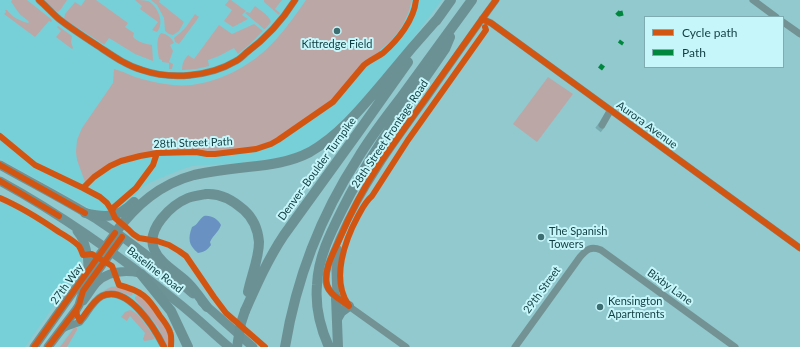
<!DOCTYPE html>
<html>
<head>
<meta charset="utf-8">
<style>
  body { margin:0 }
  #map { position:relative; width:800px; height:347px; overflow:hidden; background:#91c9ce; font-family:Lato,sans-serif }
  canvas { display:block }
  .legend { position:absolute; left:644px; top:16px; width:140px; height:52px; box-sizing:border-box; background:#c7f6fa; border:1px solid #7eacb0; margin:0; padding:5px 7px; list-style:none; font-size:12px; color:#103d41 }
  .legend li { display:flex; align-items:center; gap:8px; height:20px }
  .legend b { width:20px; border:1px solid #7eacb0 }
</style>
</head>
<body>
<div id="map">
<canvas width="800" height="347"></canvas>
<ul class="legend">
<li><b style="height:5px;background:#d25611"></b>Cycle path</li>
<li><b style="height:5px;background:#00873e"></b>Path</li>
</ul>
</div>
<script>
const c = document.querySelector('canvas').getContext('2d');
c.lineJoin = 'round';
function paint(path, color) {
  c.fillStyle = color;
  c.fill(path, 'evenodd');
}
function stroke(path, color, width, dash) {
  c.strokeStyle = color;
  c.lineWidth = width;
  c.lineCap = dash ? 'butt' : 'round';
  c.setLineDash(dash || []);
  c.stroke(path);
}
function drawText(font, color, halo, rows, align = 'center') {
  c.font = font + ' Lato,sans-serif';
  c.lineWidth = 4;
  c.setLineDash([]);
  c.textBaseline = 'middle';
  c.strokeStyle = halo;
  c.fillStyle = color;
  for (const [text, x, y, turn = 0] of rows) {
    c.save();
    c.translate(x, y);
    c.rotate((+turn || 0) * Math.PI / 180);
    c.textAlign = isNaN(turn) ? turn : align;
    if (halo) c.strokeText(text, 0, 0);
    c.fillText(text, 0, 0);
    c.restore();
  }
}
const built = new Path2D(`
  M0 0H442L402 53 346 118 315 144 287 158 232 164 206 165 192 166 180 170 149 183 142 188 129 204 112 213 93 210 0 159Z
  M0 203 11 205 46 226 79 249 82 259 75 276 25 347H0Z
  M119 285 136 291 144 295 152 304 168 327 171 332V347H59L76 323 84 310 96 295 100 292 110 287Z`);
const green = new Path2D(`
  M12 0H27L51 19 52 21 51 22 49 21 35 37 4 14 6 12 5 10H7C12 17 20 21 28 23L29 22C27 19 22 17 19 13 16 10 14 5 11 2Z
  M44 0H67L61 9 58 12 53 9Z
  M85 0H96L128 23 125 27 134 33 133 37C138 42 145 44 152 45L153 61 135 54 109 38 104 45 103 44 64 19 65 14 75 2 81 6Z
  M135 0C139 0 144 0 148 1 158 6 165 23 157 32L152 30 158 22 140 9 142 6Z
  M151 0H160L159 2 184 22 179 31 173 35 169 34 165 31 164 18 157 5Z
  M229 0H231L246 11 242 15 248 19 233 27 224 21 232 10 225 5Z
  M264 0H282L275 9 280 13 279 15 264 2Z
  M306 0H412C410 6 409 13 406 18 402 29 389 44 380 50V52L372 57 360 66 331 102 275 140 268 143 258 147 219 152H211L192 150 155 152 136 155 116 161 106 166 96 173 87 182H85L77 160 76 152 77 140 82 128 113 83 114 69C123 71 133 77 142 79 152 82 163 84 173 85 202 88 233 75 256 58 275 44 293 19 306 0Z
  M255 6C261 11 269 15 271 22L265 29H264L245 13 247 12 250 13Z
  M195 14 199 17 179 44 175 42 174 38 175 37 180 33 186 27Z
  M254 24 263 31 250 44 238 54 234 48 219 56 208 60 209 66 196 69 182 70C182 63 184 60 188 55L194 59 219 25 232 34Z
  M58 26 72 36 71 42 73 48 72 49 56 37 61 31 57 27Z
  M161 33C167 34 172 38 174 43L170 45 173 51 169 62 173 64 172 69H169V63L162 62V60L159 59C158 51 155 39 161 33Z
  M548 77 573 94 537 142 513 124Z
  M111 287C118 286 128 287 133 294L131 296C118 291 111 289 98 294Z
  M138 295C146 297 165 323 168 331 170 336 169 342 169 347H167L158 327 135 299V297Z
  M130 310C139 312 149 330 155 338L154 339 151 340 144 341 143 339 145 333 130 316 127 321 121 317 125 312Z
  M74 328H77V330L67 347H60Z`);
const water = new Path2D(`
  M204 216C211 215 218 219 221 225 218 233 214 234 210 242L211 245C207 250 205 252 198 253 188 245 188 238 192 227 198 225 198 220 204 216Z`);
const minorTunnel = new Path2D(`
  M598 130 602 125`);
const minor = new Path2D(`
  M39 0C46 6 52 13 59 19 73 30 89 40 104 50 116 58 128 66 142 70 171 80 209 77 236 61 240 59 243 56 246 53 265 39 282 21 295 0
  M753 0 776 17
  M482 19 491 23 800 248
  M783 22 800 34
  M602 125 610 111
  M336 297 335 270 338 249
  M63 329C67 326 76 324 80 322 81 321 83 318 84 317 89 310 94 300 102 296 128 284 155 329 164 347
  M406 347 336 297C331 293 327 289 326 282 325 267 334 252 339 239 361 188 393 144 426 99 449 66 472 33 496 0
  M515 347 580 257C587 249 591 246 601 250L735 347`);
const major = new Path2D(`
  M0 165C32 183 65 200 96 219 130 241 163 267 193 294
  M0 181C64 216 124 259 181 305 197 318 213 333 229 347
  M77 231C87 243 88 255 88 271
  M83 301C88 295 91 289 96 283 108 271 124 270 140 273
  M202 302 253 347
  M34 347 115 233
  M48 347 76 310 79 305 83 291 122 237`);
const highway = new Path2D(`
  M436 21 451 0
  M85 213C106 218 118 218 134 202
  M115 233C136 205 160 184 194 175 212 171 230 169 248 167 269 165 291 162 310 152 341 134 363 106 386 79 403 58 421 37 439 17
  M141 274 171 311 188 347
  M336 297 338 347
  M207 307C201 299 195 290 188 283 177 272 160 264 154 249 146 229 171 205 188 198 193 196 200 195 206 194 220 193 234 201 244 210 253 218 258 230 259 242 259 259 251 276 248 292
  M245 311C257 284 268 259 284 235L357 134 408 62
  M337 319 341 312 349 306
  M285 347C296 280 321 215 358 158 371 136 387 116 402 96 425 64 449 32 472 0
  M329 347C320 327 315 307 317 285 318 258 330 234 342 210 370 153 409 102 445 49L450 37`);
const highwayBridge = new Path2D(`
  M237 347 241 323 245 311`);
const quiet = new Path2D(`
  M617 12 619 14 623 13
  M620 44 622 41
  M600 69 603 65`);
const cycleway = new Path2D(`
  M39 0C46 6 52 13 59 19 73 30 89 40 104 50 116 58 128 66 142 70 171 80 209 77 236 61 240 59 243 56 246 53 265 39 282 21 295 0
  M482 19 491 23 800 248
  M0 136 35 165 83 188 100 197 107 203 112 211 115 218 129 230 133 234 139 238 157 241 169 245 179 251 186 256 214 297 226 313 265 347
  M0 165 85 213
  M0 181 59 216
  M83 188 94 177 110 166 121 161 140 156 157 153 196 152 207 154H215L256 149 271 144 278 140 333 102 364 65C370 60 377 57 383 53 398 40 414 20 416 0
  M0 198C21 207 40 219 59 232 66 236 74 241 79 246 81 249 82 252 83 255L92 254 112 266 119 285C142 291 148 297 160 316 164 321 168 326 170 332 172 336 171 342 171 347
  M112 211 114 207 136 188 153 165 157 153
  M348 304C331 279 345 240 358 216 362 209 365 202 372 196L408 140 486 30 485 27
  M349 306C341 300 329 294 327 285 323 270 334 252 340 238 351 212 364 187 380 163L482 19 496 0
  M76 310 77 315 80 321C86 313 93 301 102 296 128 284 155 329 164 347
  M34 347 115 233
  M48 347 76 310 79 305 83 291 122 237`);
const markers = [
  [337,31,4,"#3d6e72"],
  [541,237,4,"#3d6e72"],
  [600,307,4,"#3d6e72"]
];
const poiNames = [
  ["Kittredge Field",337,44,"center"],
  ["The Spanish",549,231],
  ["Towers",549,244],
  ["Kensington",608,301],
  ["Apartments",608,314]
];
const streetNames = [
  ["Aurora Avenue",647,125,36],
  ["28th Street Frontage Road",390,134,-56],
  ["28th Street Path",193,143,-2],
  ["Denver–Boulder Turnpike",317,169,-54],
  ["Baseline Road",155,270,38],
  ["27th Way",67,284,-54],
  ["Bixby Lane",670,287,36],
  ["29th Street",542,290,-54]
];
paint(built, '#77d0d8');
paint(green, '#bca7a7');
paint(water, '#6992c3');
stroke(minorTunnel, '#77adb2', 7, [7, 3.5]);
stroke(minor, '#739293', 7);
stroke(major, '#6e9397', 9);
stroke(highway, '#6c9194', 10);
stroke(highwayBridge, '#6c9194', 10);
stroke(quiet, '#00873e', 5, [10, 5]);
stroke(cycleway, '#d25611', 6);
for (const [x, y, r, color] of markers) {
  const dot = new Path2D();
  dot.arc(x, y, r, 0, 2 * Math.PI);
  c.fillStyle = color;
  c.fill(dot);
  stroke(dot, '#c7f6fa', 1.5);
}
drawText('11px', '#103d41', '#c7f6fa', poiNames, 'left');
drawText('11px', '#103d41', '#c7f6fa', streetNames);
</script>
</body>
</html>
